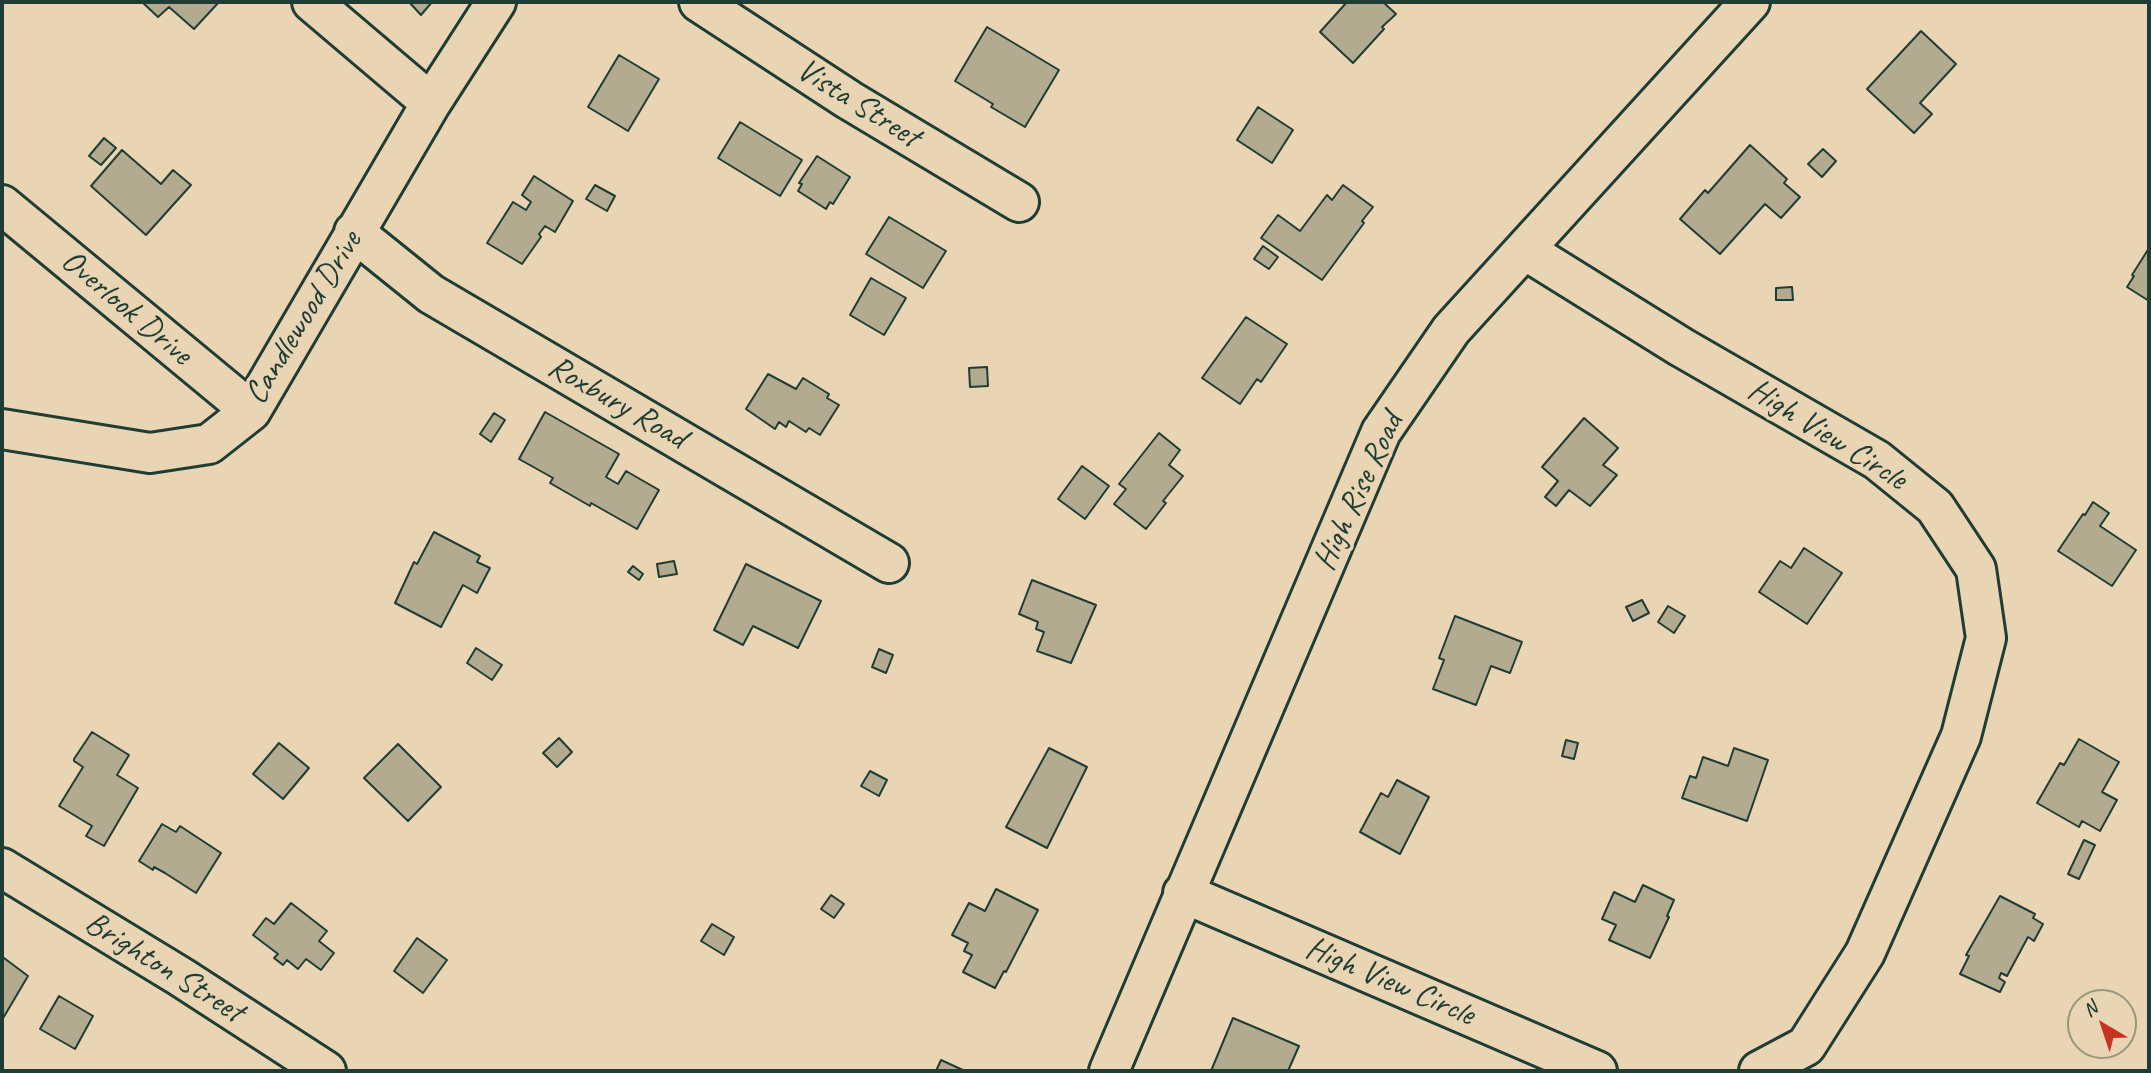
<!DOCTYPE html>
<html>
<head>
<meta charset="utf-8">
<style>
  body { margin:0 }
  #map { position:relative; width:2151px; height:1073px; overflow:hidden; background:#e9d5b3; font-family:Caveat,sans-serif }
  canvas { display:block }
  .frame { position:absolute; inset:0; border:4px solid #1f3d34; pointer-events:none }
  .north { position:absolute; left:2067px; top:989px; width:70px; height:70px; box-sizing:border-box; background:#e9d5b3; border:2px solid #989880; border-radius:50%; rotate:321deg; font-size:19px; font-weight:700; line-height:28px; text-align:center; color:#1f3d34 }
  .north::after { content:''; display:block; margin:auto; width:24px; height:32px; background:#c8321e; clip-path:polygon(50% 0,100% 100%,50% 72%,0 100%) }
</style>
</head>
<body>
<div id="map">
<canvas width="2151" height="1073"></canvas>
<div class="frame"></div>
<div class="north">N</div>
</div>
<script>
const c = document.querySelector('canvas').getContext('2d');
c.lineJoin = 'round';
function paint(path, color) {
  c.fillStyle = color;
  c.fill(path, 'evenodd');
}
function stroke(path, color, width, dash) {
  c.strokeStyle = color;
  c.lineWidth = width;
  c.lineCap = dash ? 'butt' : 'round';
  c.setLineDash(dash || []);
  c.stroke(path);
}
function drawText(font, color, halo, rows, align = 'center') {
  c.font = font + ' Caveat,sans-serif';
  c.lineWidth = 7;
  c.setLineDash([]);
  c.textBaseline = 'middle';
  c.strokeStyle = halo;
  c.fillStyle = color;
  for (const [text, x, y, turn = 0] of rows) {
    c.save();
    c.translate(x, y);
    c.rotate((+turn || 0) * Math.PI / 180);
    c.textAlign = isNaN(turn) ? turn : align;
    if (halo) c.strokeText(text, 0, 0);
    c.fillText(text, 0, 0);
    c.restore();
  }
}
const building = new Path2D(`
  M142 2H219L194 29 169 7 158 17Z
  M409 2H432L421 15Z
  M1347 2H1383L1396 14 1382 27 1384 29 1353 63 1320 32Z
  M987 27 1059 70 1025 127 991 107 993 104 955 81Z
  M1921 31 1956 64 1920 103 1932 114 1914 133 1867 89Z
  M619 55 659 79 628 131 588 107Z
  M1258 107 1293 130 1272 163 1237 140Z
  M740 122 802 160 780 196 718 158Z
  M104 138 116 148 101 165 89 156Z
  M1750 145 1787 179 1784 183 1800 197 1781 218 1765 204 1720 254 1680 219 1705 190 1708 193Z
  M1823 149 1836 161 1822 177 1808 164Z
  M122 150 161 184 173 170 191 185 146 235 91 186Z
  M817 156 850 177 833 204 830 202 826 209 798 191 802 184 799 183Z
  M534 176 573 201 555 232 545 226 539 234 541 237 522 264 487 243 513 202 526 210 531 202 522 195Z
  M595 185 615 196 607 211 586 199Z
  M1343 185 1373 207 1362 221 1364 223 1322 280 1261 238 1278 215 1300 231 1327 195 1332 200Z
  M889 217 946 251 923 288 866 254Z
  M1263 246 1278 257 1269 269 1254 259Z
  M2149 248V301L2127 287 2134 276 2132 275Z
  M871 278 906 298 884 335 850 315Z
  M1792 287 1793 300H1776V288Z
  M1246 317 1287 344 1261 382 1257 379 1240 404 1202 378Z
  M987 367 988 386 970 387 969 368Z
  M768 374 796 389 803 378 829 394 827 398 839 405 820 435 809 428 806 432 789 421 786 427 779 422 775 429 746 409Z
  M545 412 619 454 606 477 618 484 626 471 659 490 637 529 591 503 590 506 550 483 553 478 519 459Z
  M494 413 505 420 491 442 480 434Z
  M1584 418 1618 448 1603 465 1617 475 1590 506 1569 490 1556 506 1545 497 1558 481 1542 467Z
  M1159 433 1180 450 1169 465 1183 476 1163 501 1166 503 1146 529 1114 504 1126 489 1119 484Z
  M1082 466 1109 486 1085 519 1058 499Z
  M2093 502 2109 513 2100 526 2136 550 2112 586 2058 551 2083 514 2085 515Z
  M434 532 480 556 477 562 490 568 477 593 463 585 441 627 395 603 414 562 417 564Z
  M1804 548 1842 573 1807 624 1759 592 1780 561 1791 568Z
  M674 561 677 574 659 577 657 564Z
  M746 564 821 601 798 648 753 626 743 645 714 630Z
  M633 566 643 574 639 580 628 572Z
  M1032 580 1096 605 1071 663 1037 651 1044 632 1036 629 1038 622 1019 614Z
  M1642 600 1649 613 1633 621 1626 607Z
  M1668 606 1685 616 1674 633 1658 622Z
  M1455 616 1522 642 1510 673 1491 666 1476 705 1433 689 1444 660 1439 658Z
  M476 648 502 665 492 680 467 663Z
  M879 649 893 655 886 673 872 667Z
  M92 732 129 755 117 775 138 788 104 846 86 836 92 826 59 806 83 767 74 761V759Z
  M559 738 572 752 557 767 543 753Z
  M2079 739 2119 762 2102 792 2117 800 2100 831 2082 821 2079 827 2037 803 2060 763 2064 765Z
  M1566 740 1578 743 1574 759 1562 756Z
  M279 743 309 768 283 799 253 774Z
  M398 744 441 787 408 821 364 778Z
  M1049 748 1087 767 1047 848 1006 827Z
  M1734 748 1768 760 1747 821 1682 798 1690 776 1696 778 1703 757 1728 766Z
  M870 771 887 780 879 796 861 786Z
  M1397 780 1429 797 1400 854 1360 832 1381 793 1388 797Z
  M162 824 176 832 180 826 221 853 196 893 165 873 154 867 153 870 139 861Z
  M2084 840 2095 845 2079 879 2068 874Z
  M1643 885 1674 900 1667 916 1669 917 1650 958 1609 940 1616 925 1602 919 1614 892 1635 902Z
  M996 889 1038 910 1006 972 1004 971 995 988 963 972 972 955 964 951 968 943 952 935 969 903 985 911Z
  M831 895 844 904 834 918 821 909Z
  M2000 896 2035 914 2033 918 2043 924 2034 941 2028 937 2007 976 2001 973 1999 978 2005 982 2000 992 1960 974 1969 956 1966 955Z
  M291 903 327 931 319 941 334 953 321 970 306 959 298 969 287 960 283 965 274 958 278 954 253 935 266 918 274 924Z
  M712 924 734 937 724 955 701 941Z
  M417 938 447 960 423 993 394 971Z
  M4 958 28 976 2 1020V960Z
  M59 996 93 1016 75 1049 40 1029Z
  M1233 1018 1299 1046 1288 1071H1211Z
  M941 1060 965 1071H936Z`);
const minor = new Path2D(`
  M312 2 431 103
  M699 2 849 100 1019 202
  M2 205 251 411
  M354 232 431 294 889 563
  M1525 250 1681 347 1877 460 1935 507 1976 569 1986 638 1961 736 1865 953 1806 1046 1759 1071
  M2 429 150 453 209 444 251 411 431 103 496 2
  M2 868 181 977 326 1071
  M1183 893 1597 1071
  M1109 1071 1381 432 1451 330 1750 2`);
const streetNames = [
  ["Vista Street",858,104,32],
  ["Overlook Drive",126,308,40],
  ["Candlewood Drive",304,318,-59],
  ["Roxbury Road",617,403,30],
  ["High View Circle",1827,435,32],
  ["High Rise Road",1359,492,-65],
  ["Brighton Street",164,968,32],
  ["High View Circle",1390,982,23]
];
paint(building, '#b2ab90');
stroke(building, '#1f3d34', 2);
stroke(minor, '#1f3d34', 44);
stroke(minor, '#e9d5b3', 38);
drawText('33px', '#1f3d34', '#e9d5b3', streetNames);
</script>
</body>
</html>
